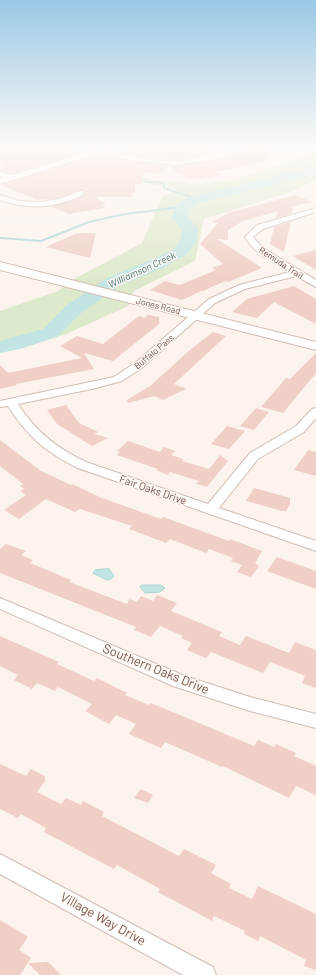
<!DOCTYPE html>
<html>
<head>
<meta charset="utf-8">
<style>
  body { margin:0 }
  canvas { display:block; background:#fcf3ed }
</style>
</head>
<body>
<canvas width="316" height="975"></canvas>
<script>
const c = document.querySelector('canvas').getContext('2d');
c.lineJoin = 'round';
function paint(path, color) {
  c.fillStyle = color;
  c.fill(path, 'evenodd');
}
function stroke(path, color, width, dash) {
  c.strokeStyle = color;
  c.lineWidth = width;
  c.lineCap = dash ? 'butt' : 'round';
  c.setLineDash(dash || []);
  c.stroke(path);
}
function drawText(font, color, halo, rows, align = 'center') {
  c.font = font + ' Barlow,sans-serif';
  c.lineWidth = 3;
  c.setLineDash([]);
  c.textBaseline = 'middle';
  c.strokeStyle = halo;
  c.fillStyle = color;
  for (const [text, x, y, turn = 0] of rows) {
    c.save();
    c.translate(x, y);
    c.rotate((+turn || 0) * Math.PI / 180);
    c.textAlign = isNaN(turn) ? turn : align;
    if (halo) c.strokeText(text, 0, 0);
    c.fillText(text, 0, 0);
    c.restore();
  }
}
const green = new Path2D(`
  M316 153V180L291 192 204 219 195 261 134 291 128 306 64 335 0 349V311L58 291 74 279 142 243 162 197 177 190 73 165 155 180 195 184 235 180Z`);
const water = new Path2D(`
  M109 569 114 576 111 579 107 580 93 573 95 570Z
  M142 585H161L165 588 160 592 145 593 140 587Z`);
const stream = new Path2D(`
  M137 181 164 183V188L197 199
  M0 238 41 241 89 222 125 214 181 207`);
const river = new Path2D(`
  M316 164V173L306 177 202 202 188 209 187 216 198 228 196 242 186 255 163 268 119 286 81 313 57 337 20 349 0 353V341L43 329 67 305 107 278 151 260 174 249 180 241 182 229 172 217 176 204 192 196 297 171Z`);
const building = new Path2D(`
  M0 147H53L80 153 11 173 0 171V167L6 166 0 163Z
  M138 147H237L193 157 173 160 119 153Z
  M255 147H267L268 161 217 172 222 175 190 180 169 166 212 161Z
  M94 156 102 158 109 156 135 162 168 166 160 174 144 172 142 184H135V193H131L132 197H95L106 204 101 205 106 208 69 214 51 207 84 196V190H79L59 198 37 200 1 185Z
  M296 195 312 202 291 207 293 208 292 213 276 218 278 211 243 221 228 230V240L217 239 262 268 228 282 225 281 203 291H201L182 300 150 290 165 281 180 285 216 270 212 268 223 264 200 244 218 223 212 222 228 213Z
  M291 222 284 252 270 244 274 227Z
  M77 233H96L90 258 46 247Z
  M316 250V270L293 256Z
  M294 286 316 299V324L274 302 257 318 232 312 247 299Z
  M148 315 159 317V324L113 361 84 353 94 369 16 384 17 385 0 389V365L8 373 82 358 60 346 77 336 103 344 139 316 144 318Z
  M213 332 226 336 174 384 186 389 163 400 154 396 128 403 127 400 150 386 190 350Z
  M316 353V373L283 413 261 407 286 378 290 379Z
  M66 405 79 423 98 432 94 434 108 438 92 446 57 424 47 410Z
  M256 408 269 412 254 430 240 426Z
  M227 426 245 431 229 449 211 444Z
  M0 440 41 471 71 485 72 484 102 498 161 519 163 517 229 541 230 539 262 551 255 563 259 566 251 577 237 572 242 565 231 561 233 558 209 549 206 553 170 539 166 543 129 529 132 526 80 509 75 512 46 499 19 519 4 510 26 495 20 491 24 489 20 486 23 484 0 466Z
  M128 441 160 452 164 447 175 451 171 455 183 459 182 461 209 469 220 455 228 461 207 487 196 484 199 481 170 472 168 475 156 470 158 469 117 455 120 452 117 451Z
  M308 450 316 452V476L294 470Z
  M254 488 290 498V504L286 511H282L246 501Z
  M6 544 26 551 21 555 33 560 30 563 71 580 69 582 127 604 130 599 137 602 141 596 153 601 157 595 177 603 171 611 222 632 219 636 240 645 246 636 289 653 295 642 316 650V688L302 683 305 676 270 662 263 673 211 652 206 658 187 650 192 643 181 638 183 636 160 626 151 637 134 630 136 627 0 573V549Z
  M277 557 316 571V589L267 571Z
  M0 636 59 662 57 664 94 681 97 678 127 693 125 695 149 705 151 703 254 746 258 740 274 747 276 744 296 753 294 756 316 766V795L296 786 289 798 223 766 222 767 165 742 161 748 129 734 136 724 116 715 109 724 85 711 92 704 58 687 55 691 37 683 32 689 14 680 18 675 0 666Z
  M0 764 26 776 31 769 45 776V781L37 792 61 804 66 798 81 805 83 801 104 812 102 816 179 856 184 849 216 865 211 873 231 884 229 888 252 899 258 886 316 914V970L304 966 306 960 260 936 258 941 244 934 245 931 214 916 212 921 158 892 160 889 117 865 114 869 44 832 46 828 21 814 18 818 0 809Z
  M141 789 153 795 148 803 134 798Z
  M0 920 28 937 19 950 31 958 20 975H0Z
  M48 962 61 975H40L28 963Z`);
const street = new Path2D(`
  M79 147C94 147 107 152 121 155 138 158 155 161 173 161 201 161 227 147 254 147L212 160 175 165 135 161Z
  M0 172 16 176 18 177 14 179 0 176Z
  M80 191H83V195C56 208 28 210 0 200V195L19 201 40 202 59 199Z
  M316 208V212L263 229 253 237 263 248 316 280V287L296 276 245 289 215 303 143 367 122 381 92 389 18 404C36 432 57 448 86 462L208 504 250 453 296 426 312 409 316 408V418L304 432 258 459 219 508 316 541V551L78 468C45 452 27 436 8 406L0 407V401L114 377 135 363 209 299 239 285 290 272C274 262 254 254 245 237L257 225Z
  M0 598 185 676 250 697 316 714V728L250 711 173 686 0 609Z
  M0 854 213 967 216 975H183L0 874Z`);
const secondary = new Path2D(`
  M106 147H120L0 184V178Z
  M0 262 316 342V350L0 270Z`);
const farStreetnames = [
  ["Remuda Trail",281,263,33],
  ["Jones Road",158,306,14],
  ["Buffalo Pass",154,352,-40]
];
const farWaternames = [
  ["Williamson Creek",142,270,-25]
];
const streetNames = [
  ["Fair Oaks Drive",153,490,19]
];
const nearStreetnames = [
  ["Southern Oaks Drive",156,669,22],
  ["Village Way Drive",103,919,29]
];
paint(green, '#dde9cb');
paint(water, '#c2e5e3');
stroke(water, '#a9d6d4', 1);
stroke(stream, '#a9d6d4', 2);
paint(river, '#c2e5e3');
paint(building, '#efcfc6');
stroke(street, '#d0bcb5', 2);
stroke(secondary, '#d3bbb2', 2);
paint(street, '#fff');
paint(secondary, '#fff');
const sky = c.createLinearGradient(0, 0, 0, 284);
sky.addColorStop(0, '#99c8e6');
sky.addColorStop(0.52, '#fefaf7');
sky.addColorStop(1, '#fefaf700');
c.fillStyle = sky;
c.fillRect(0, 0, 316, 284);
drawText('9px', '#765750', '#fef8f3', farStreetnames);
drawText('italic 10px', '#447978', '#fef8f3', farWaternames);
drawText('11px', '#765750', '#fef8f3', streetNames);
drawText('13px', '#765750', '#fef8f3', nearStreetnames);
</script>
</body>
</html>
